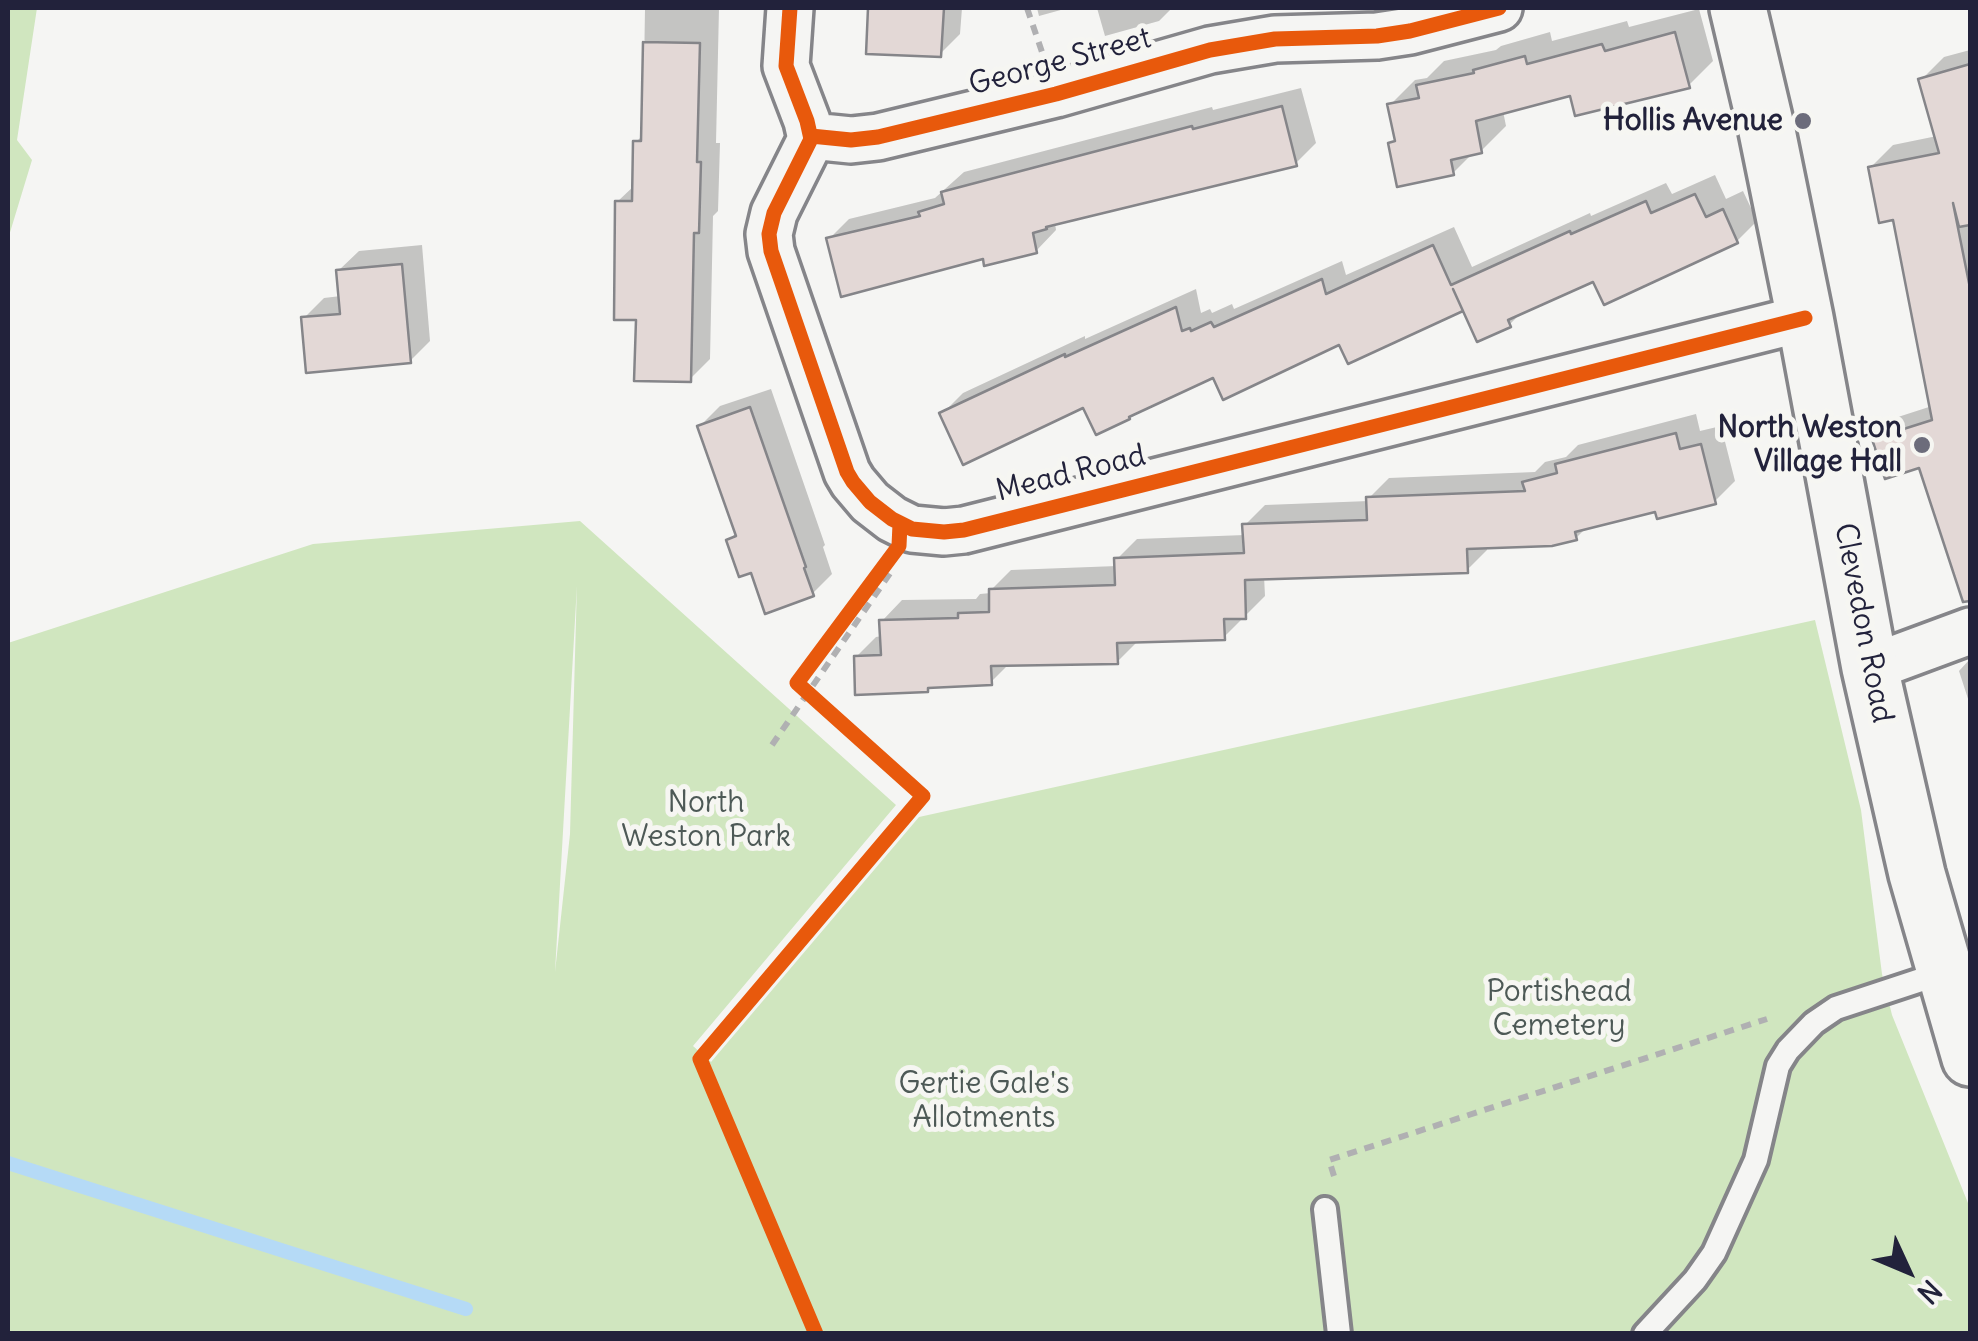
<!DOCTYPE html>
<style>
body{margin:0}
#map{position:relative;width:1978px;height:1341px;overflow:hidden;background:#f5f5f3;font-family:Delius,sans-serif}
canvas{display:block}
.frame{position:absolute;inset:0;border:10px solid #22223b;pointer-events:none}
.north{position:absolute;left:1858px;top:1221px;width:100px;height:100px;-webkit-text-stroke:8px #f6f6f2;paint-order:stroke;rotate:134deg;font-size:28px;font-weight:700;line-height:40px;text-align:center;color:#22223b}
.north::after{content:'';display:block;margin:auto;width:35px;height:45px;background:#22223b;clip-path:polygon(50% 0,100% 100%,50% 72%,0 100%)}
</style>
<div id="map">
<canvas width="1978" height="1341"></canvas>
<div class="frame"></div>
<div class="north">N</div>
</div>
<script>
const context = document.querySelector('canvas').getContext('2d');
context.lineJoin = 'round';
function fill(path, color) {
  context.fillStyle = color;
  context.fill(path, 'evenodd');
}
function shape(rows) {
  const path = new Path2D();
  for (const r of rows) {
    path.moveTo(r[0], r[1]);
    for (let i = 2; i < r.length; i += 2) path.lineTo(r[i], r[i + 1]);
  }
  return path;
}
function stroke(path, color, width, dash) {
  context.strokeStyle = color;
  context.lineWidth = width;
  context.lineCap = dash ? 'butt' : 'round';
  context.setLineDash(dash || []);
  context.stroke(path);
}
function drawText(font, color, halo, rows, align = 'center') {
  context.font = font + ' Delius,sans-serif';
  context.lineWidth = 10;
  context.setLineDash([]);
  context.textBaseline = 'middle';
  context.strokeStyle = halo;
  context.fillStyle = color;
  for (const [text, x, y, turn = 0] of rows) {
    context.save();
    context.translate(x, y);
    context.rotate((+turn || 0) * Math.PI / 180);
    context.textAlign = isNaN(turn) ? turn : align;
    if (halo) context.strokeText(text, 0, 0);
    context.fillText(text, 0, 0);
    context.restore();
  }
}
fill(shape([
 [8,8,37,8,17,140,32,160,8,239],
 [580,521,896,805,693,1046,711,1062,919,817,1815,620,1861,810,1882,974,1892,1015,1970,1208,1970,1333,8,1333,8,643,313,544],
 [577,584,570,834,555,972,577,585]
]), '#d0e6bf');
fill(shape([
 [645,8,719,8,716,143,720,143,718,211,713,216,710,359,690,379,638,317,617,202,635,185,636,142,643,135],
 [871,8,962,8,960,34,940,54,869,52],
 [1037,8,1068,8,1039,16],
 [1097,8,1172,8,1159,21,1105,36],
 [1699,9,1713,61,1688,86,1571,92,1503,111,1506,126,1481,151,1473,153,1453,173,1391,143,1397,138,1390,105,1415,80,1427,78,1444,61,1496,50,1501,46,1550,32,1552,41,1627,21,1629,27],
 [1970,50,1970,572,1957,576,1921,465,1875,440,1898,417,1932,406,1895,217,1870,168,1893,145,1937,136,1921,80,1944,57],
 [1301,88,1316,143,1296,163,1055,223,1056,230,1036,251,985,256,829,239,849,219,935,198,964,172,1212,107,1213,110],
 [1715,175,1726,199,1743,191,1757,221,1737,241,1605,302,1594,278,1524,310,1510,324,1464,307,1341,341,1085,405,942,414,963,393,1085,336,1085,339,1196,289,1201,313,1210,309,1212,313,1232,304,1234,309,1342,261,1346,275,1454,227,1472,267,1590,213,1591,216,1666,183,1672,194],
 [422,245,430,341,410,361,304,318,324,298,341,296,338,271,359,251],
 [771,389,825,545,823,547,832,574,812,594,752,570,729,540,737,532,700,426,720,406],
 [1696,414,1700,431,1721,426,1735,481,1715,501,1657,509,1587,527,1576,538,1487,546,1487,550,1467,570,1264,576,1265,596,1224,637,1137,642,1117,662,1010,663,991,682,931,685,927,689,856,657,876,637,882,636,882,621,902,600,976,599,980,594,991,593,991,590,1011,570,1117,566,1117,559,1137,539,1245,535,1245,525,1265,505,1369,501,1369,498,1389,478,1535,472,1545,462,1566,457,1578,445],
 [1970,659,1970,705,1959,671]
]), '#0003');
stroke(shape([
 [8,1163,466,1309]
]), '#b5daf6', 14);
const building = shape([
 [868,8,944,8,941,57,866,54,868,8],
 [1675,32,1690,88,1575,116,1570,96,1476,121,1482,153,1451,160,1454,175,1397,187,1388,143,1395,141,1387,104,1419,98,1416,85,1474,73,1473,70,1525,56,1527,64,1602,44,1605,51,1675,32],
 [643,42,700,43,697,162,701,162,700,198,699,233,694,233,691,382,634,381,636,320,614,320,615,201,632,201,633,141,641,141,643,42],
 [1970,64,1970,225,1959,227,1953,203,1970,288,1970,601,1963,602,1919,468,1885,479,1872,439,1932,420,1893,220,1879,223,1868,167,1939,153,1918,79,1970,64],
 [1282,106,1297,166,1046,227,1047,229,1033,233,1037,253,984,266,983,259,841,297,826,238,920,216,918,212,944,204,941,192,1192,126,1193,129,1282,106],
 [1695,194,1706,217,1723,209,1738,243,1604,305,1593,282,1508,320,1511,327,1477,342,1453,289,1463,311,1348,364,1339,345,1223,400,1213,378,1129,417,1130,419,1096,435,1083,408,963,465,939,413,1065,354,1065,357,1176,307,1182,331,1190,328,1191,331,1211,322,1214,327,1322,279,1326,294,1433,245,1451,285,1570,231,1571,234,1646,201,1651,213,1695,194],
 [402,264,411,363,306,373,301,317,340,314,336,270,402,264],
 [750,407,806,567,804,568,814,596,765,614,751,573,739,577,726,540,736,536,697,426,750,407],
 [1676,433,1680,449,1701,444,1716,504,1657,519,1655,512,1575,532,1577,540,1552,546,1467,549,1468,573,1245,580,1246,619,1224,619,1225,640,1117,643,1118,664,991,666,992,685,928,688,928,692,855,695,854,656,881,655,879,620,958,618,958,613,989,612,989,589,1115,585,1114,558,1244,553,1242,524,1367,520,1366,497,1525,491,1522,482,1557,473,1555,464,1676,433]
]);
fill(building, '#e3d8d6');
stroke(building, '#858589', 2.5);
const service = shape([
 [1325,1209,1339,1334],
 [1645,1334,1695,1280,1714,1253,1756,1160,1778,1066,1788,1050,1814,1023,1836,1008,1945,972]
]);
const minor = shape([
 [790,8,786,66,807,121,811,139,774,213,769,234,771,251,847,472,853,482,870,502,892,519,912,529,944,532,964,530,1805,318],
 [811,136,851,140,878,137,1056,94,1210,50,1275,39,1377,36,1410,31,1499,8],
 [1870,668,1970,631]
]);
const secondary = shape([
 [1738,8,1767,131,1805,318,1870,668,1917,874,1970,1058]
]);
stroke(service, '#858589', 30);
stroke(minor, '#858589', 52);
stroke(secondary, '#858589', 62);
stroke(shape([
 [1027,8,1043,55],
 [772,745,893,569],
 [1334,1176,1329,1160,1767,1019]
]), '#b0b0b2', 6, [10, 8]);
stroke(service, '#f5f5f3', 22);
stroke(minor, '#f5f5f3', 45);
stroke(secondary, '#f5f5f3', 55);
stroke(shape([
 [790,8,786,66,807,121,811,139,774,213,769,234,771,251,847,472,853,482,870,502,892,519,912,529,944,532,964,530,1805,318],
 [811,136,851,140,878,137,1056,94,1210,50,1275,39,1377,36,1410,31,1499,8],
 [816,1334,700,1059,923,796,797,683,899,546,900,524]
]), '#e8590c', 15);
for (const [x, y, r, color] of [
 [1803,121,10,"#6c6c7b"],
 [1922,445,10,"#6c6c7b"]
]) {
  const dot = new Path2D();
  dot.arc(x, y, r, 0, 2 * Math.PI);
  context.fillStyle = color;
  context.fill(dot);
  stroke(dot, '#f6f6f2', 4);
}
drawText('30px', '#22223b', '#f6f6f2', [
 ["George Street",1060,62,-15],
 ["Mead Road",1071,474,-14],
 ["Clevedon Road",1863,623,79]
]);
drawText('bold 30px', '#22223b', '#f6f6f2', [
 ["Hollis Avenue",1783,121],
 ["North Weston",1902,428],
 ["Village Hall",1902,462]
], 'right');
drawText('30px', '#4d5956', '#f6f6f2', [
 ["North",706,803],
 ["Weston Park",706,837],
 ["Portishead",1559,992],
 ["Cemetery",1559,1026],
 ["Gertie Gale's",984,1084],
 ["Allotments",984,1118]
]);
</script>
